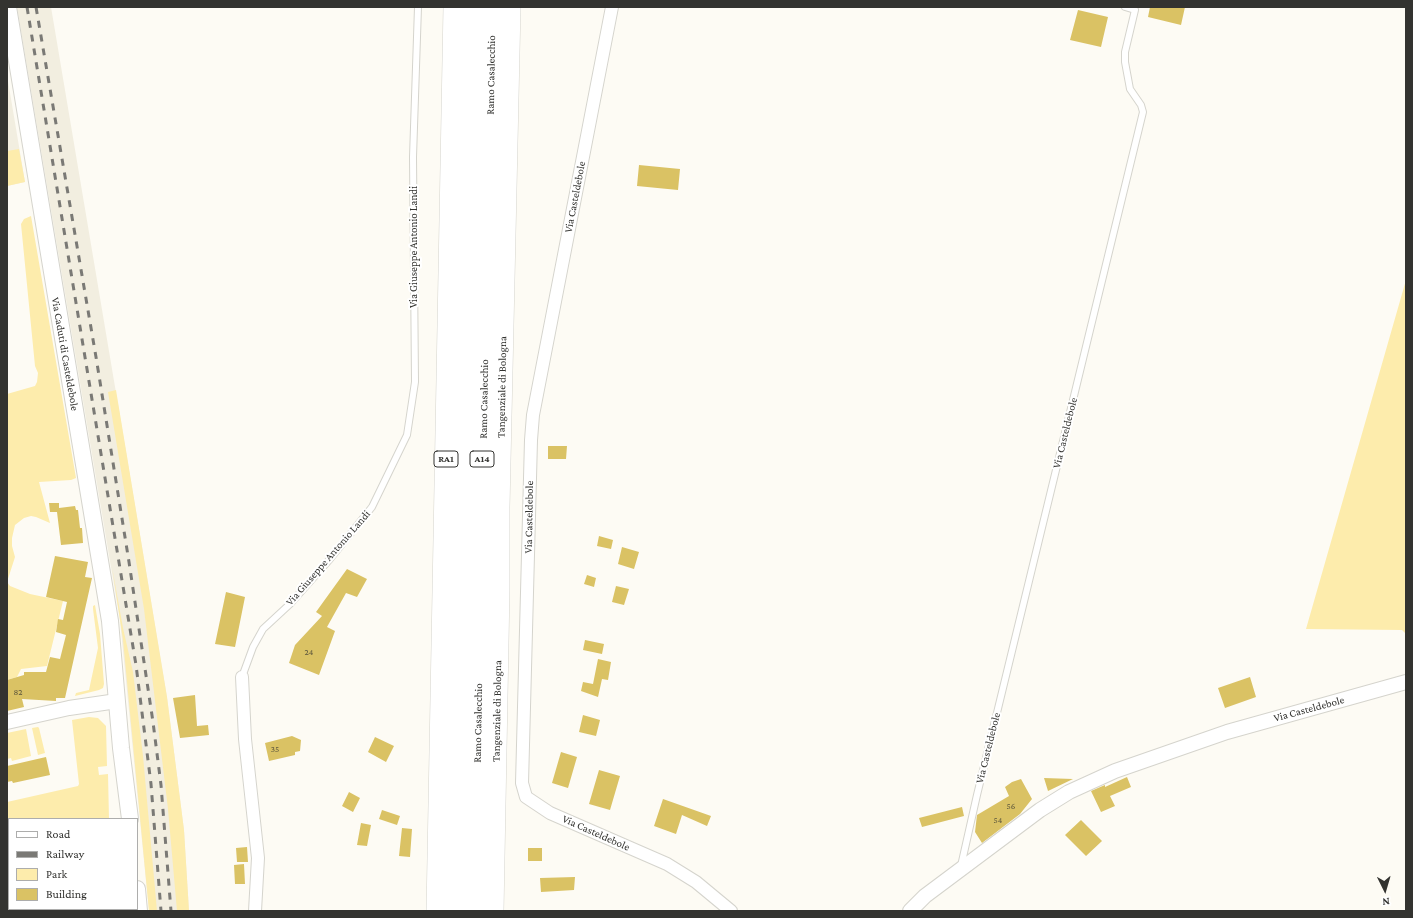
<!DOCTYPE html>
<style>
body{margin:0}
#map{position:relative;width:1413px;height:918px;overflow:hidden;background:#fdfbf4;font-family:"Crimson Pro",serif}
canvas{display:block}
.frame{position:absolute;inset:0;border:8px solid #333330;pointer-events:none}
.legend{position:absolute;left:8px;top:818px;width:130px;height:92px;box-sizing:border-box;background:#fff;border:1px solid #adadac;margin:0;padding:5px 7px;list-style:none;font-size:12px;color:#333330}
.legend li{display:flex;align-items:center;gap:8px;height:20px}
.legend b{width:20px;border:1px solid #adadac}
.north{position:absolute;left:1365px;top:870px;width:40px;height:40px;-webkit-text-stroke:3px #fff;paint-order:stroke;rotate:175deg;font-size:11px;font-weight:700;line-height:16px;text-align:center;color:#333330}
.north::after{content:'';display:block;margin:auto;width:14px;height:18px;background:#333330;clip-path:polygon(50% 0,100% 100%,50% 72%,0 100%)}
</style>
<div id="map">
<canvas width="1413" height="918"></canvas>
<div class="frame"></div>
<ul class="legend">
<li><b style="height:5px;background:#fff"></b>Road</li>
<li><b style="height:5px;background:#7a7975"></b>Railway</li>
<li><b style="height:11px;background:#fdecac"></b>Park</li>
<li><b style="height:11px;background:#dac264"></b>Building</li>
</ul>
<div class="north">N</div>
</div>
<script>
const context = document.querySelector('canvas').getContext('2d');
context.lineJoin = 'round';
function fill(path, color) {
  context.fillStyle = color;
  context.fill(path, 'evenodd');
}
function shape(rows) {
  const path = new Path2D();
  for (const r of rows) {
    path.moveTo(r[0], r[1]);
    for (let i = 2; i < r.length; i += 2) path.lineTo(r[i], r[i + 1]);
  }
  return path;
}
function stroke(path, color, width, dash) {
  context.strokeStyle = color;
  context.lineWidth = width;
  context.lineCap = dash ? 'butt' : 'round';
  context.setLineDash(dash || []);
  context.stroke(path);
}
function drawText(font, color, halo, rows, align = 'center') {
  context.font = font + ' "Crimson Pro",serif';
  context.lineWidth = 4;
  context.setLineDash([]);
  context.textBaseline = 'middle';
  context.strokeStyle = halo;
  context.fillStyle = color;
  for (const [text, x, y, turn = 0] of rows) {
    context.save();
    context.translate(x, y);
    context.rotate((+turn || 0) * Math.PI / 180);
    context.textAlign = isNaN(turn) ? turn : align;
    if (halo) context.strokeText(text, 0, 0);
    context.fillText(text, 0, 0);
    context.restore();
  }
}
fill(shape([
 [17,7,51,7,142,547,167,697,184,830,189,911,149,911,120,621],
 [7,75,25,182,7,186]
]), '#f2eee0');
fill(shape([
 [19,149,25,182,7,186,7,151],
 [31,216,76,478,71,480,39,482,50,523,36,517,31,516,24,518,15,525,12,538,12,546,15,557,7,582,7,394,35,386,37,382,38,373,35,366,21,224,24,219],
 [1406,280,1406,634,1402,630,1306,629],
 [116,390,167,697,184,830,189,911,177,911,168,809,144,609,108,392],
 [112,567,123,628,133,672,143,756,157,911,149,911,123,640],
 [7,582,10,586,30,594,63,601,47,666,21,669,17,677,7,680],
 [95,605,100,634,104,684,103,688,99,690,75,696,76,693,89,690,98,648,93,609,93,606],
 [89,717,98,718,106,726,107,766,98,767,99,775,108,774,109,819,9,819,9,829,7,829,7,802,78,786,79,784,72,720],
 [38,727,39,728,45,753,38,755,32,728],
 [26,729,31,756,12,761,11,758,7,759,7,733],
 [7,904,9,904,9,909,55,909,55,911,7,911],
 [62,909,112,909,113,911,62,911]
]), '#fdecac');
fill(shape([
 [1150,7,1185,7,1181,25,1148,17],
 [1078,10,1108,17,1101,47,1070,40],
 [639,165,680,169,678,190,637,186],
 [548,446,567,446,566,459,548,459],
 [49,503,59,503,59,508,75,506,76,510,78,510,80,528,82,528,83,543,61,545,57,512,50,512],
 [599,536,613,540,611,549,597,546],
 [622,547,639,552,634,569,618,564],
 [55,556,88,562,85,577,92,578,65,698,56,698,56,701,22,699,24,707,7,711,7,680,24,675,24,672,46,672,50,657,60,659,66,635,56,632,58,619,63,620,67,602,46,597],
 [347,569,367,579,357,597,346,593,327,627,335,631,319,675,289,663,295,645,322,616,316,612],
 [587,575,596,578,594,587,584,584],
 [616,586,629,589,624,605,612,602],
 [226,592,245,597,235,647,215,644],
 [585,640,604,644,602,654,583,650],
 [598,659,611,662,608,680,602,679,598,697,581,691,583,682,593,684],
 [1250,677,1256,697,1225,708,1218,688],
 [195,695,197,726,208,725,209,735,180,738,173,698],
 [583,715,600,720,596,736,579,732],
 [292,736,301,740,300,751,295,752,295,755,269,761,265,743],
 [375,737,394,746,386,762,368,752],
 [561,752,577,757,568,788,552,783],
 [46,757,50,775,13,783,12,781,7,782,7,766],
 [599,770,620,776,610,810,589,804],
 [1127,777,1131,787,1110,796,1115,806,1101,812,1091,791,1105,785,1105,787],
 [1044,778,1073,779,1048,791],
 [1021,779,1032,799,1020,814,982,843,975,832,977,815,1009,796,1005,787,1012,782],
 [349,792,360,798,353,812,342,806],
 [663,799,711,816,707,826,682,815,676,834,654,826],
 [962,807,964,816,922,827,919,818],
 [382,810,400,816,397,825,379,819],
 [1081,820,1102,841,1086,856,1065,835],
 [361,823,371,825,367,846,357,845],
 [402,828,412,829,410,857,399,856],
 [247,847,248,862,237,862,236,848],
 [528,848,542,848,542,861,528,861],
 [244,864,245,884,235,884,234,865],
 [575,877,574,890,541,892,540,878]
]), '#dac264');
const service = shape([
 [242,677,253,647,263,629,290,604,330,559,372,507,407,435,415,382,413,157,418,7],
 [961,866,977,795,1143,112,1141,105,1130,89,1125,62,1125,52,1135,10,1125,7]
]);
const minor = shape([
 [612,7,533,415,531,440,522,783,526,797,550,813,667,864,696,882,731,911],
 [242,677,245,739,258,858,255,911],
 [7,893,9,893]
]);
const tertiary = shape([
 [7,722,69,708,117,701],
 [910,911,925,896,1040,810,1069,792,1115,771,1227,732,1406,682]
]);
const secondary = shape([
 [8,7,110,621,121,748,130,819],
 [137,889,139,911],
 [125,909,126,911]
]);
const motorway = shape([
 [437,911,454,7],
 [457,911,461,620,469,300,474,7],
 [474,911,492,7],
 [493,911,499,589,499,507,510,7]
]);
stroke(service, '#d5d4cd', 8);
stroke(minor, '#d5d4cd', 14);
stroke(tertiary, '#d5d4cd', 16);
stroke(secondary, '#d5d4cd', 18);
stroke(motorway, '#d5d4cd', 22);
stroke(service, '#fff', 6);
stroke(minor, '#fff', 12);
stroke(tertiary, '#fff', 14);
stroke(secondary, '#fff', 16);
stroke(motorway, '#fff', 21);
stroke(shape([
 [27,7,136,665,151,784,161,911],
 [36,7,96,357,129,562,153,722,161,785,171,911]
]), '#7a7975', 3, [7, 7]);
drawText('9px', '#5d573d', null, [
 ["24",309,652],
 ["82",18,692],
 ["35",275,749],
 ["56",1011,806],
 ["54",998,820]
]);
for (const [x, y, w] of [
 [446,459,24],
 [482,459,24]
]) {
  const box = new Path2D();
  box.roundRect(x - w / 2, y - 8, w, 16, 3);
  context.fillStyle = '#fff';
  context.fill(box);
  stroke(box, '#333330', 1);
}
drawText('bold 10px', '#333330', null, [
 ["RA1",446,459],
 ["A14",482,459]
]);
drawText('11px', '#333330', '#fff', [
 ["Ramo Casalecchio",491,75,-89],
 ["Via Casteldebole",575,197,-79],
 ["Via Giuseppe Antonio Landi",414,247,-90],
 ["Via Caduti di Casteldebole",65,354,80],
 ["Tangenziale di Bologna",502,387,-89],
 ["Ramo Casalecchio",484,399,-89],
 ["Via Casteldebole",1065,433,-76],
 ["Via Casteldebole",529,517,-89],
 ["Via Giuseppe Antonio Landi",328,558,-49],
 ["Via Casteldebole",1309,709,-15],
 ["Tangenziale di Bologna",497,711,-89],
 ["Ramo Casalecchio",478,723,-89],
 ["Via Casteldebole",988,748,-76],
 ["Via Casteldebole",596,833,24]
]);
</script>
